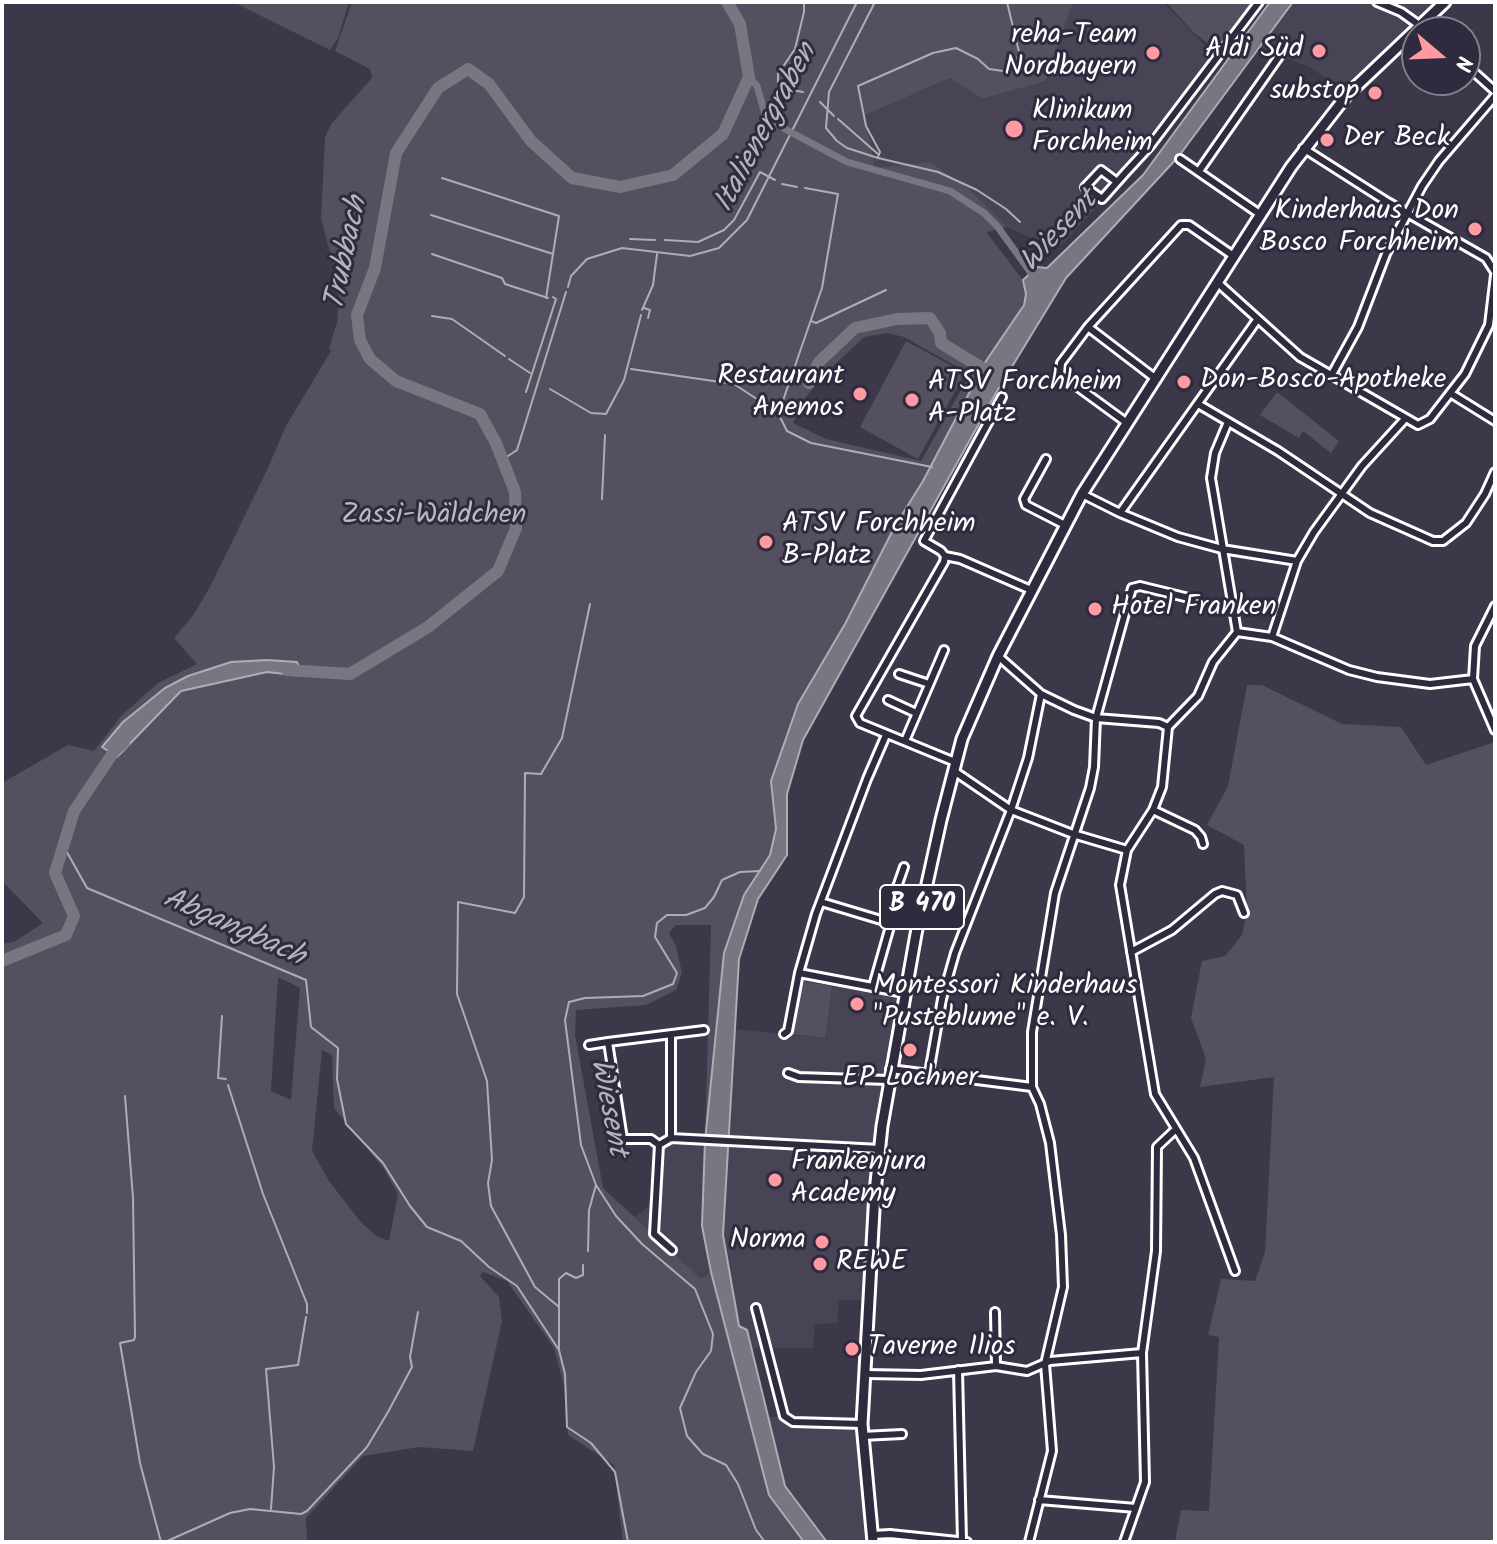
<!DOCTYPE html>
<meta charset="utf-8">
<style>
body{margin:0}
#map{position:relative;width:1497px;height:1544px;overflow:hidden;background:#3c3749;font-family:Kalam,sans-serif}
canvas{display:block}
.frame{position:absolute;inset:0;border:4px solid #fff;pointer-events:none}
.north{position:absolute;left:1401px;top:16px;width:80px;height:80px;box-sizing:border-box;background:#2f2a3d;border:2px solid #827f8b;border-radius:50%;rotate:109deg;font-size:22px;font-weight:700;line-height:32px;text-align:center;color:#fff}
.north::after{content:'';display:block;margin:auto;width:28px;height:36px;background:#ff9aa2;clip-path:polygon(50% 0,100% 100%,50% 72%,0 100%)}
</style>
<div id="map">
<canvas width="1497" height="1544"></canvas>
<div class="frame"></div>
<div class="north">N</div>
</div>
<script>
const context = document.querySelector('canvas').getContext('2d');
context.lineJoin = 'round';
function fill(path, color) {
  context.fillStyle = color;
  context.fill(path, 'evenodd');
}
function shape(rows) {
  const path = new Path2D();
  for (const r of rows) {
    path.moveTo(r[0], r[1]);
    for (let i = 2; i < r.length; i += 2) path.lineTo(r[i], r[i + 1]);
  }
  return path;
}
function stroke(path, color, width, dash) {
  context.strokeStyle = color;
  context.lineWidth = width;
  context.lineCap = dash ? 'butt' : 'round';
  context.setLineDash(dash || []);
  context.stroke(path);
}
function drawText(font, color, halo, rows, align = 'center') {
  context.font = font + ' Kalam,sans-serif';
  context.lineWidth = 6;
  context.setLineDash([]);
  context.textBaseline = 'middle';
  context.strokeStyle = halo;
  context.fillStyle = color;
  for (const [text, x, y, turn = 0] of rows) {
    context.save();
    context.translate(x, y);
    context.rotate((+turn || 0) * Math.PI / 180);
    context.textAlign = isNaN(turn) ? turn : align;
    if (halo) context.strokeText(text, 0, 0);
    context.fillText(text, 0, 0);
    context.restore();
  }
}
fill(shape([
 [1073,2,1163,2,1215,56,1132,169,1062,245,1036,240,1007,227,990,211,875,168,865,115,950,78,982,99,1046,81],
 [1293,2,1445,2,1347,95,1312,68,1261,48],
 [832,986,904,995,871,1226,864,1300,839,1300,837,1323,815,1324,813,1348,752,1348,747,1330,739,1326,723,1235,734,1029,824,1038],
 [672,1140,705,1141,702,1226,711,1272,701,1280,634,1218,656,1200,658,1148],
 [810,1416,856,1417,871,1542,826,1542,785,1486,769,1417]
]), '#494455');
fill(shape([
 [233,2,349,2,338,38,330,50],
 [352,2,1073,2,1046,81,982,99,950,78,865,115,875,168,930,162,968,188,1007,227,986,232,1023,280,1026,294,1018,316,986,361,923,481,895,526,845,624,798,704,771,781,776,829,770,856,744,895,724,953,705,1141,711,925,676,925,669,933,676,946,682,973,676,990,646,1005,576,1010,575,1035,603,1188,701,1279,711,1272,769,1495,804,1542,623,1542,614,1465,568,1435,564,1386,554,1348,507,1281,483,1272,480,1276,499,1297,502,1321,473,1451,419,1447,363,1456,306,1518,307,1542,2,1542,2,944,14,942,43,923,2,881,2,783,68,745,94,751,122,715,158,683,197,664,174,638,194,614,211,585,267,470,286,426,331,351,329,348,337,323,339,298,336,274,321,219,325,138,331,124,371,79,372,75,370,69,335,51],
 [887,333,904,337,970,374,921,461,826,439,793,423,805,398,827,372,864,337],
 [267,660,296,662,302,676,267,672,181,691,117,756,188,676,231,662],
 [278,977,300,988,291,1100,271,1091],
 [322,1050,332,1055,334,1108,384,1169,398,1194,389,1241,376,1236,360,1221,329,1181,312,1151],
 [1166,2,1256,2,1219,52,1193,32],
 [906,341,965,373,918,459,860,427],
 [1277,392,1339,441,1331,453,1303,431,1299,438,1260,415],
 [1247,685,1262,685,1342,724,1401,727,1426,765,1495,742,1495,1542,1175,1542,1181,1510,1209,1511,1219,1337,1208,1335,1221,1279,1255,1281,1265,1252,1274,1077,1200,1087,1206,1059,1191,1018,1202,961,1225,956,1242,935,1247,912,1244,845,1207,825,1228,786],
 [802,981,832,986,825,1038,791,1034]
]), '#555060');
const water = shape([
 [1270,2,1293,2,1179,156,1066,278,996,393,803,740,787,794,787,855,758,899,739,959,723,1235,739,1326,747,1330,785,1486,827,1542,804,1542,769,1495,711,1272,702,1226,705,1141,724,953,744,895,770,855,776,829,771,781,798,704,845,624,895,526,923,481,986,361,1024,305,1026,294,1023,280,1037,267,1047,268,1143,175,1270,2],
 [267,660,297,662,303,676,267,672,181,691,117,757,102,747,123,722,165,688,188,676,231,662,267,660]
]);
fill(water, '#797682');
stroke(water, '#afadb4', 2);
stroke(shape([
 [875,2,829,92,826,128,837,141,847,148,878,158,938,172,977,190,1006,209,1020,222],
 [788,89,778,82,778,74,795,49,804,12,804,2],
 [792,90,803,92],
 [820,102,834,116],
 [838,119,878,154],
 [878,157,880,152,866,126,858,86,933,53,956,48,978,59,989,69,1003,71,1015,65,1019,52,1007,2],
 [442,178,559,216,546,298],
 [782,184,797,187],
 [431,215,553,254],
 [630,239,655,240],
 [665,240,698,242,724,230,734,220,760,172,775,180],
 [432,254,502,278,505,284,548,298],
 [568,287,571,276,587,259,622,248,690,256,719,248,747,220,857,2],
 [644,308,650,310,648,318],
 [642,310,653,285,657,254],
 [432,316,452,319,505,356],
 [811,321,816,323,886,290],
 [509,359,530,373],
 [631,369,734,384,778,413,787,431,811,443,932,467],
 [550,389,591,413,606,414,624,380,641,315],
 [526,392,556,299,553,297],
 [779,412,822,288,838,194,805,188],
 [502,460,517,450,566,292],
 [602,499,605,435],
 [63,845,87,888,306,980,311,1027,338,1048,337,1079,346,1124,383,1163,410,1206,427,1227,461,1241,489,1267,517,1286,559,1350,565,1374,567,1427,591,1443,615,1472,628,1542],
 [760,871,740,872,722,880,714,897,705,908,686,915,667,915,657,923,655,937,677,973,673,984,643,996,585,998,569,1002,565,1020,581,1145,596,1185,616,1216,642,1244,695,1289,713,1334,711,1351,696,1372,680,1408,687,1436,703,1454,726,1465,738,1484,756,1530,765,1542],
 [222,1016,218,1078,226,1079],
 [228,1085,263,1194,307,1304,307,1313],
 [125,1096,133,1198,135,1337,134,1340,120,1343,140,1463,161,1542],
 [588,1251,589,1210,596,1185],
 [559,1307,535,1287,491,1206,488,1183,492,1160,487,1081,457,994,458,902,515,913,524,897,525,773,541,774,562,738,590,604],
 [559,1349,559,1279,566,1273,576,1278,583,1275,583,1265],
 [271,1509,274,1467,266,1369,298,1365,306,1317],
 [165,1542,230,1513,250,1509,301,1514,307,1511,367,1447,388,1412,412,1367,410,1357,418,1312]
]), '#afadb4', 2);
stroke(shape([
 [749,77,757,86,765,114,785,129,847,162,950,191,984,213,997,226,1036,280]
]), '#797682', 7);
stroke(shape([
 [809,383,819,362,855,328,897,319,930,318,940,333,941,343,992,374],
 [287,670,350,674,428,627,498,571,516,528,515,492,496,443,480,414,396,381,370,359,360,340,357,315,375,268,396,153,438,88,468,69,489,84,531,141,572,178,620,187,673,175,723,134,749,77,740,24,727,2],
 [2,961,66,935,74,916,55,873,74,811,115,750,124,742]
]), '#797682', 12);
const street = shape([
 [1377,2,1401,12,1429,32],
 [1465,64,1495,91],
 [1303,148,1386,201,1486,258,1495,272],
 [1180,159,1261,215],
 [1199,171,1280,55],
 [1117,182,1101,170,1085,187,1102,199,1126,172,1150,146,1259,2],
 [1218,283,1300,357,1418,425,1430,419,1465,374,1489,325,1495,275],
 [1088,327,1156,379],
 [1331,376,1358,327,1386,254,1422,186,1439,161,1495,96],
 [1450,393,1495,421],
 [1198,404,1278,451,1370,513,1433,541,1443,541,1466,523,1485,494,1495,472],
 [1228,422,1215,453,1211,478,1237,632,1213,662,1198,696,1168,727,1162,787,1153,810,1127,850,1120,885,1155,1094,1194,1158,1235,1271],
 [1127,423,1060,374,1061,363,1088,327,1181,225,1189,225,1235,257],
 [1046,459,1024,499,1026,505,1065,525],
 [1082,494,1120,513,1178,537,1222,549,1297,561],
 [1120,513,1257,320],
 [945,556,960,559,1031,590],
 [1495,606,1475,646,1473,679,1495,730],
 [1237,632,1272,637,1349,670,1377,677,1430,684,1473,679],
 [1272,637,1297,561,1314,532,1362,466,1404,420],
 [998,656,1041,694,1074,710,1096,718,1159,723,1168,727],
 [899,674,929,684],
 [888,700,916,713],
 [905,741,944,650],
 [955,762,860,723,856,716,944,562,945,556,941,551,924,541,1002,397],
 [954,771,1011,810,1073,834,1127,850],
 [1153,810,1195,830,1201,837,1203,844],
 [821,902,891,923,873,986],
 [885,921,904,867],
 [1131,952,1172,930,1215,894,1222,891,1237,895,1244,913],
 [799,973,904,993],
 [704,1030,608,1042,623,1139,651,1139,659,1145,671,1138,880,1149],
 [784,1034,788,1031,799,973,816,914,867,779,886,735],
 [589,1045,608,1042],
 [890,1069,1032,1087],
 [788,1073,799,1077,888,1080],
 [929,1073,942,999,955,953,1011,810,1028,758,1041,694],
 [671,1138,671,1034],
 [659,1145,654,1234,672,1250],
 [756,1308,784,1416,793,1422,862,1424],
 [995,1312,996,1366],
 [958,1370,962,1541],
 [866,1374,921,1375,996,1366,1027,1371,1050,1361,1142,1353],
 [862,1436,902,1434],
 [1039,1500,1136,1508],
 [873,1535,890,1534,967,1542],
 [1029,1542,1052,1451,1045,1364,1063,1287,1061,1235,1050,1143,1040,1104,1032,1087,1032,1032,1055,893,1090,788,1094,767,1096,718,1132,588,1140,586,1193,599],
 [1124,1542,1145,1482,1142,1353,1156,1251,1157,1147,1175,1130]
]);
const primary = shape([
 [873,1542,862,1424,875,1192,882,1126,916,934,941,820,962,739,998,656,1082,494,1291,167,1347,95,1445,2]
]);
stroke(street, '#fff', 12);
stroke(primary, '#fff', 15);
stroke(street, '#2f2a3d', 6);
stroke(primary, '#2f2a3d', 9);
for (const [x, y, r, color] of [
 [1319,51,8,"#ff9aa2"],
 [1153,53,8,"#ff9aa2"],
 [1375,93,8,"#ff9aa2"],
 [1014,129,10,"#ff9aa2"],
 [1327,140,8,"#ff9aa2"],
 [1475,229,8,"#ff9aa2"],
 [1184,382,8,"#ff9aa2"],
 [860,394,8,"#ff9aa2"],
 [912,400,8,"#ff9aa2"],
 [766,542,8,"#ff9aa2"],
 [1095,609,8,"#ff9aa2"],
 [857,1004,8,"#ff9aa2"],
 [910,1050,8,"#ff9aa2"],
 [775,1180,8,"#ff9aa2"],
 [822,1242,8,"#ff9aa2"],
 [820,1264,8,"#ff9aa2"],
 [852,1349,8,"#ff9aa2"]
]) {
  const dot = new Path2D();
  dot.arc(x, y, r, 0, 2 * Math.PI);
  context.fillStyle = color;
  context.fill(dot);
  stroke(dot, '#2f2a3d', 3);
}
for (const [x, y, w] of [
 [922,907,84]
]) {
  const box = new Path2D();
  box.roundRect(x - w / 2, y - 22, w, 44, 6);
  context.fillStyle = '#2f2a3d';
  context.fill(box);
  stroke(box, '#fff', 2);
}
drawText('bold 26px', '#fff', null, [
 ["B 470",922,907]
]);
drawText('28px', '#fff', '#2f2a3d', [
 ["reha-Team",1137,37,"right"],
 ["Nordbayern",1137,69,"right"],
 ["Aldi Süd",1303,51,"right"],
 ["substop",1359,93,"right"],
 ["Klinikum",1032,113],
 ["Forchheim",1032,145],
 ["Der Beck",1343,140],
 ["Kinderhaus Don",1459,213,"right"],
 ["Bosco Forchheim",1459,245,"right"],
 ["Restaurant",844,378,"right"],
 ["Anemos",844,410,"right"],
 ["Don-Bosco-Apotheke",1200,382],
 ["ATSV Forchheim",928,384],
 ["A-Platz",928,416],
 ["ATSV Forchheim",782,526],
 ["B-Platz",782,558],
 ["Hotel Franken",1111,609],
 ["Montessori Kinderhaus",873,988],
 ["\"Pusteblume\" e. V.",873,1020],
 ["EP Lochner",910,1080,"center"],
 ["Frankenjura",791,1164],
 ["Academy",791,1196],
 ["Norma",806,1242,"right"],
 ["REWE",836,1264],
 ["Taverne Ilios",868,1349]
], 'left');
drawText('28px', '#bbb9bf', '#2f2a3d', [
 ["Zassi-Wäldchen",434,517]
]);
drawText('italic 30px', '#b5b4ba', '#2f2a3d', [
 ["Italienergraben",768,129,-62],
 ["Wiesent",1061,233,-47],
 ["Trubbach",349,254,-78],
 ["Abgangbach",233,930,24],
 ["Wiesent",606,1108,79]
]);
</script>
